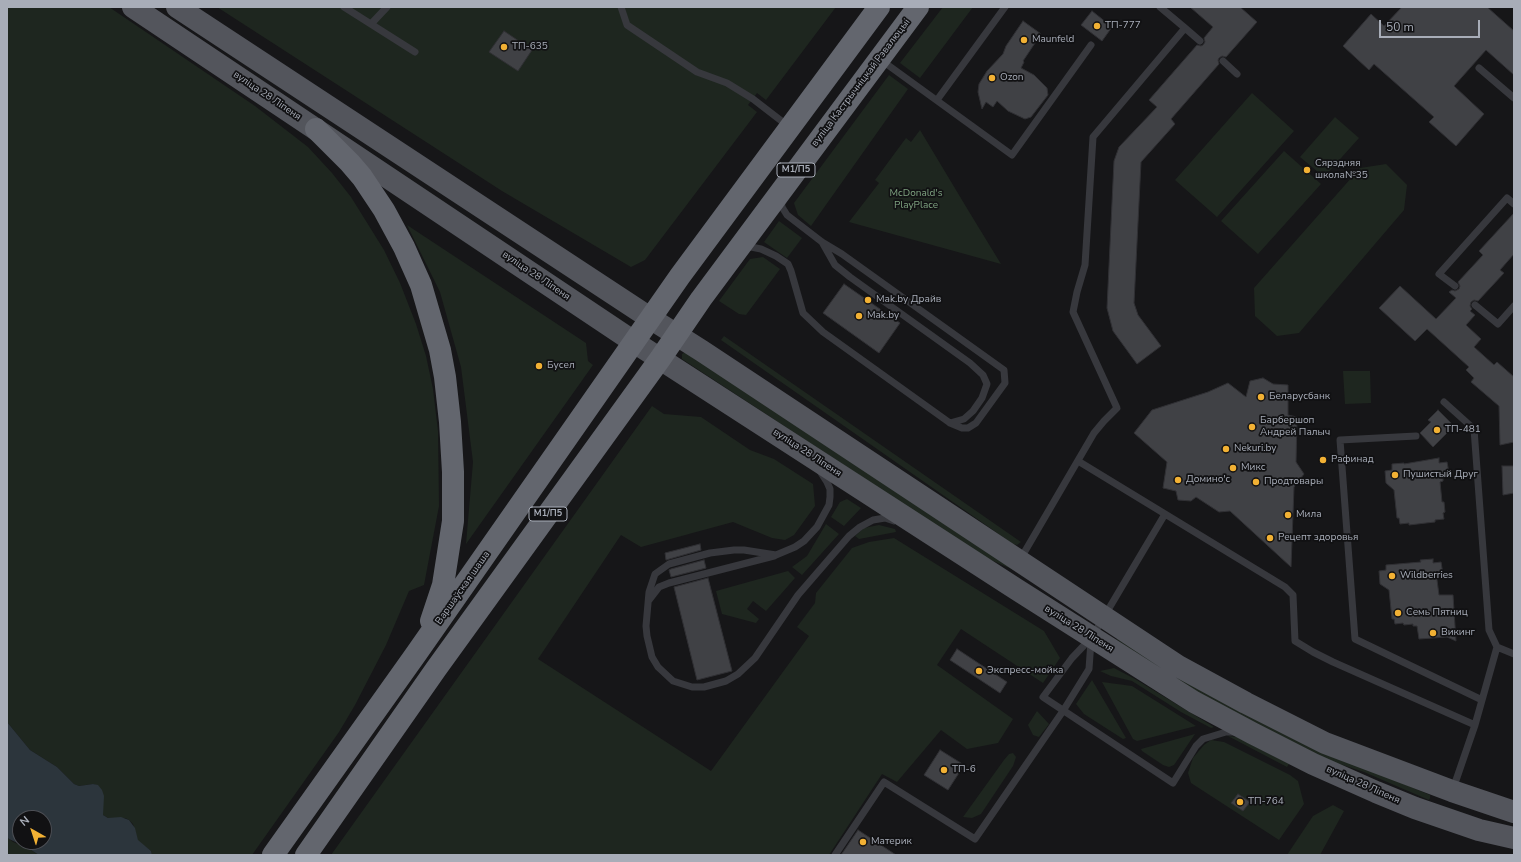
<!DOCTYPE html>
<meta charset="utf-8">
<style>
body{margin:0}
#map{position:relative;width:1521px;height:862px;overflow:hidden;background:#161618;font-family:"Nunito Sans",sans-serif}
canvas{display:block}
.frame{position:absolute;inset:0;border:8px solid #a8adb8;pointer-events:none}
.north{position:absolute;left:12px;top:810px;width:40px;height:40px;box-sizing:border-box;background:#111113;border:1px solid #4d4f55;border-radius:50%;rotate:321deg;font-size:11px;font-weight:700;line-height:16px;text-align:center;color:#a8adb8}
.north::after{content:'';display:block;margin:auto;width:14px;height:18px;background:#f2b134;clip-path:polygon(50% 0,100% 100%,50% 72%,0 100%)}
.scale{position:absolute;left:1379px;top:20px;width:101px;height:18px;box-sizing:border-box;border:2px solid #a8adb8;border-top:0;padding-left:5px;font-size:12px;line-height:14px;white-space:nowrap;color:#a8adb8;-webkit-text-stroke:3px #111113;paint-order:stroke}
</style>
<div id="map">
<canvas width="1521" height="862"></canvas>
<div class="frame"></div>
<div class="north">N</div>
<div class="scale">50 m</div>
</div>
<script>
const context = document.querySelector('canvas').getContext('2d');
context.lineJoin = 'round';
function fill(path, color) {
  context.fillStyle = color;
  context.fill(path, 'evenodd');
}
function shape(rows) {
  const path = new Path2D();
  for (const r of rows) {
    path.moveTo(r[0], r[1]);
    for (let i = 2; i < r.length; i += 2) path.lineTo(r[i], r[i + 1]);
  }
  return path;
}
function stroke(path, color, width, dash) {
  context.strokeStyle = color;
  context.lineWidth = width;
  context.lineCap = dash ? 'butt' : 'round';
  context.setLineDash(dash || []);
  context.stroke(path);
}
function drawText(font, color, halo, rows, align = 'center') {
  context.font = font + ' "Nunito Sans",sans-serif';
  context.lineWidth = 3.5;
  context.setLineDash([]);
  context.textBaseline = 'middle';
  context.strokeStyle = halo;
  context.fillStyle = color;
  for (const [text, x, y, turn = 0] of rows) {
    context.save();
    context.translate(x, y);
    context.rotate((+turn || 0) * Math.PI / 180);
    context.textAlign = isNaN(turn) ? turn : align;
    if (halo) context.strokeText(text, 0, 0);
    context.fillText(text, 0, 0);
    context.restore();
  }
}
fill(shape([
 [7,7,109,7,255,106,308,147,332,173,351,197,384,250,400,283,416,324,426,356,433,389,438,431,439,506,424,585,409,591,386,645,355,705,339,732,252,855,152,855,151,851,138,841,133,824,129,820,125,818,108,818,103,815,103,808,98,786,93,784,79,786,74,784,57,767,30,750,7,722],
 [217,7,836,7,766,100,757,93,748,105,757,112,645,260,631,267,502,191],
 [943,7,973,7,920,78,900,63],
 [889,75,908,89,811,226,798,215,794,203],
 [1252,93,1294,131,1217,217,1175,180],
 [1335,117,1359,138,1324,177,1300,157],
 [920,130,968,210,1001,264,849,222,879,183,875,180,906,138,911,142],
 [1284,151,1321,184,1258,254,1221,221],
 [1386,164,1407,185,1404,210,1299,333,1277,336,1255,316,1254,288,1360,168],
 [779,221,802,238,787,258,764,242],
 [407,225,586,343,588,361,593,365,466,544,473,462,461,367,440,292],
 [763,257,780,269,746,315,739,314,719,301,750,259],
 [724,336,1021,542,1017,545,1013,544,721,340],
 [687,351,1021,573,984,557,682,359,682,354],
 [1343,371,1370,371,1371,403,1345,404],
 [652,406,664,414,701,417,750,450,774,459,813,484,815,506,794,535,785,540,772,538,733,522,641,547,621,535,538,659,711,771,809,636,797,627,815,603,816,593,852,548,869,542,894,538,1044,631,1060,658,1043,683,961,629,937,665,1013,719,998,743,967,749,941,730,897,782,882,774,829,855,331,855],
 [847,499,861,508,844,526,831,517,840,502],
 [826,524,839,534,802,575,792,567,807,556],
 [879,525,895,529,896,532,859,539,855,536,864,528],
 [788,571,795,578,766,611,753,601,747,609,759,619,756,623,722,614,716,591],
 [1116,639,1118,639,1327,752,1430,795,1430,798,1429,800,1364,772,1321,758,1171,679],
 [1114,668,1135,679,1214,727,1211,728,1181,712,1132,681,1111,676,1100,671],
 [1092,680,1126,738,1123,739,1084,714,1076,704],
 [1102,682,1132,686,1196,726,1137,741,1133,739],
 [1037,711,1049,724,1039,737,1033,735,1028,725],
 [1195,734,1174,765,1169,767,1163,765,1142,751,1141,749],
 [1228,736,1237,737,1289,764,1287,767],
 [1211,740,1224,742,1290,775,1298,781,1304,804,1279,840,1191,783,1188,773,1193,758,1204,745],
 [1013,753,1016,757,1013,766,981,814,972,818,963,817,1004,760,1009,754],
 [1333,805,1344,811,1320,855,1287,855,1313,816],
 [7,837,13,842,28,848,39,855,7,855]
]), '#1e261f');
fill(shape([
 [7,722,30,750,57,767,74,784,79,786,93,784,98,785,102,790,104,796,103,815,108,818,121,817,129,820,135,828,138,840,151,851,152,855,39,855,28,848,9,839,7,837],
 [20,818,44,818,44,842,20,842]
]), '#2c353c');
const building = shape([
 [1190,7,1240,7,1257,22,1226,57,1222,56,1219,58,1218,60,1219,64,1171,119,1175,124,1141,162,1134,303,1138,315,1161,346,1137,364,1113,331,1107,308,1114,161,1119,147,1157,107,1149,100,1197,45,1201,46,1203,45,1205,42,1204,38,1213,27,1190,7],
 [1402,7,1487,7,1514,31,1514,75,1486,50,1454,86,1484,114,1456,146,1429,122,1434,117,1374,64,1369,70,1343,46,1371,14,1384,26,1402,7],
 [1092,11,1112,27,1102,41,1081,25,1092,11],
 [1023,21,1041,34,1023,61,1024,62,1021,68,1034,75,1047,88,1048,95,1031,117,1025,119,1008,111,997,101,993,107,986,102,982,109,978,92,979,84,987,71,1003,54,1006,46,1023,21],
 [504,31,532,50,518,71,489,52,504,31],
 [1514,213,1514,254,1500,270,1504,273,1478,301,1474,300,1471,302,1470,306,1472,309,1470,311,1475,315,1466,325,1481,339,1474,347,1494,365,1497,362,1514,377,1514,442,1500,445,1499,406,1471,382,1474,378,1466,370,1469,367,1427,329,1415,341,1379,308,1400,286,1436,319,1456,298,1449,292,1452,290,1455,291,1459,289,1460,286,1458,282,1483,255,1479,251,1514,213],
 [844,284,900,323,879,353,823,313,844,284],
 [1263,378,1273,384,1288,385,1288,415,1297,417,1296,462,1304,474,1294,487,1291,567,1230,511,1219,512,1196,497,1191,501,1178,500,1176,491,1163,488,1167,462,1134,433,1152,410,1208,392,1228,383,1246,397,1250,381,1263,378],
 [1438,410,1454,426,1433,447,1420,433,1431,422,1428,420,1438,410],
 [1439,458,1439,463,1447,462,1449,473,1443,474,1443,481,1440,482,1442,502,1444,502,1445,512,1443,513,1444,519,1435,520,1435,522,1426,523,1409,525,1409,523,1400,524,1399,518,1397,518,1394,490,1386,483,1385,471,1392,470,1392,464,1404,463,1404,464,1439,458],
 [1502,466,1514,466,1514,493,1503,495,1502,466],
 [700,544,701,550,666,560,665,553,700,544],
 [1433,559,1433,563,1441,562,1443,574,1437,580,1439,595,1453,595,1456,641,1447,637,1419,639,1417,626,1413,626,1413,624,1404,625,1403,623,1395,624,1394,619,1392,619,1389,590,1380,584,1379,571,1386,570,1386,565,1421,562,1420,560,1433,559],
 [704,560,706,568,671,577,669,570,671,569,704,560],
 [708,578,732,671,697,680,674,587,708,578],
 [957,649,1007,682,1000,693,950,660,957,649],
 [940,750,964,765,948,790,924,775,940,750],
 [1238,794,1250,802,1243,811,1231,803,1238,794],
 [858,830,896,855,841,855,858,830]
]);
fill(building, '#404145');
stroke(building, '#303034', 1);
stroke(shape([
 [344,7,415,52],
 [621,7,627,25,697,72,727,83,753,99,788,126],
 [371,24,387,7],
 [1185,28,1200,41],
 [881,60,1012,155,1091,45],
 [1223,61,1237,74],
 [1479,68,1514,98],
 [937,100,1005,7],
 [822,242,835,265,850,277,970,363,983,375,987,384,982,398,973,411,964,419,950,423],
 [744,248,751,247,761,249,776,256,788,264,791,271,803,313,823,332,950,423,962,428,968,428,976,423,1005,383,1004,370,842,254,822,242,787,215,782,207,781,198],
 [1455,286,1439,274,1507,198,1514,204],
 [1475,305,1498,324,1514,306],
 [1444,402,1474,429,1489,630,1497,647,1475,725,1453,789],
 [1416,436,1340,440,1355,639,1482,700],
 [1078,461,1285,587,1293,595,1295,641,1313,652,1333,662,1475,725],
 [820,471,827,482,830,489,830,497,829,505,817,527,804,541,795,547,776,555,744,550,734,550,710,553,669,564,655,574,649,592,646,626,647,636,652,657,658,667,673,681,692,687,704,687,726,681,738,674,755,658,798,595,849,536,860,527,873,520,885,518,894,521],
 [1165,514,1092,637,1072,658,1043,697,1173,783,1196,746,1203,739,1226,732,1236,732],
 [1021,558,1094,433,1104,421,1117,408,1073,312,1077,292,1085,265,1093,137,1185,28,1160,7],
 [649,600,659,587,669,583,774,556],
 [1497,647,1514,654],
 [835,855,884,782,975,839,1063,711,1089,669,1091,641]
]), '#37383d', 7);
stroke(shape([
 [133,7,634,342,1016,589,1194,702,1252,733,1313,764,1376,792,1415,808,1479,830,1514,838],
 [177,7,650,318,702,351,1178,666,1246,703,1325,743,1452,791,1514,812]
]), '#53555c', 22);
stroke(shape([
 [316,129,350,163,362,177,384,210,404,247,421,285,440,350,445,377,450,422,453,472,453,521,443,585,431,621],
 [273,855,416,654,680,276,879,7],
 [306,855,436,669,660,359,701,299,918,7]
]), '#63666e', 22);
for (const [x, y, r, color] of [
 [1097,26,4,"#f2b134"],
 [1024,40,4,"#f2b134"],
 [504,47,4,"#f2b134"],
 [992,78,4,"#f2b134"],
 [1307,170,4,"#f2b134"],
 [868,300,4,"#f2b134"],
 [859,316,4,"#f2b134"],
 [539,366,4,"#f2b134"],
 [1261,397,4,"#f2b134"],
 [1252,427,4,"#f2b134"],
 [1437,430,4,"#f2b134"],
 [1226,449,4,"#f2b134"],
 [1323,460,4,"#f2b134"],
 [1233,468,4,"#f2b134"],
 [1395,475,4,"#f2b134"],
 [1178,480,4,"#f2b134"],
 [1256,482,4,"#f2b134"],
 [1288,515,4,"#f2b134"],
 [1270,538,4,"#f2b134"],
 [1392,576,4,"#f2b134"],
 [1398,613,4,"#f2b134"],
 [1433,633,4,"#f2b134"],
 [979,671,4,"#f2b134"],
 [944,770,4,"#f2b134"],
 [1240,802,4,"#f2b134"],
 [863,842,4,"#f2b134"]
]) {
  const dot = new Path2D();
  dot.arc(x, y, r, 0, 2 * Math.PI);
  context.fillStyle = color;
  context.fill(dot);
  stroke(dot, '#111113', 1.5);
}
for (const [x, y, w] of [
 [796,170,38],
 [548,514,38]
]) {
  const box = new Path2D();
  box.roundRect(x - w / 2, y - 7, w, 14, 3);
  context.fillStyle = '#111113';
  context.fill(box);
  stroke(box, '#a8adb8', 1);
}
drawText('bold 9px', '#a8adb8', null, [
 ["М1/П5",796,170],
 ["М1/П5",548,514]
]);
drawText('10px', '#a8adb8', '#111113', [
 ["ТП-777",1105,26],
 ["Maunfeld",1032,40],
 ["ТП-635",512,47],
 ["Ozon",1000,78],
 ["Сярэдняя",1315,164],
 ["школа№35",1315,176],
 ["Маk.by Драйв",876,300],
 ["Mak.by",867,316],
 ["Бусел",547,366],
 ["Беларусбанк",1269,397],
 ["Барбершоп",1260,421],
 ["Андрей Палыч",1260,433],
 ["ТП-481",1445,430],
 ["Nekuri.by",1234,449],
 ["Рафинад",1331,460],
 ["Микс",1241,468],
 ["Пушистый Друг",1403,475],
 ["Домино'c",1186,480],
 ["Продтовары",1264,482],
 ["Мила",1296,515],
 ["Рецепт здоровья",1278,538],
 ["Wildberries",1400,576],
 ["Семь Пятниц",1406,613],
 ["Викинг",1441,633],
 ["Экспресс-мойка",987,671],
 ["ТП-6",952,770],
 ["ТП-764",1248,802],
 ["Материк",871,842]
], 'left');
drawText('10px', '#a8adb8', '#111113', [
 ["вуліца Кастрычніцкай Рэвалюцыі",861,83,-53],
 ["вуліца 28 Ліпеня",267,96,34],
 ["вуліца 28 Ліпеня",536,276,34],
 ["вуліца 28 Ліпеня",807,453,33],
 ["Варшаўская шаша",463,588,-55],
 ["вуліца 28 Ліпеня",1079,629,32],
 ["вуліца 28 Ліпеня",1363,785,24]
]);
drawText('10px', '#7fa381', '#111113', [
 ["McDonald's",916,194],
 ["PlayPlace",916,206]
]);
</script>
